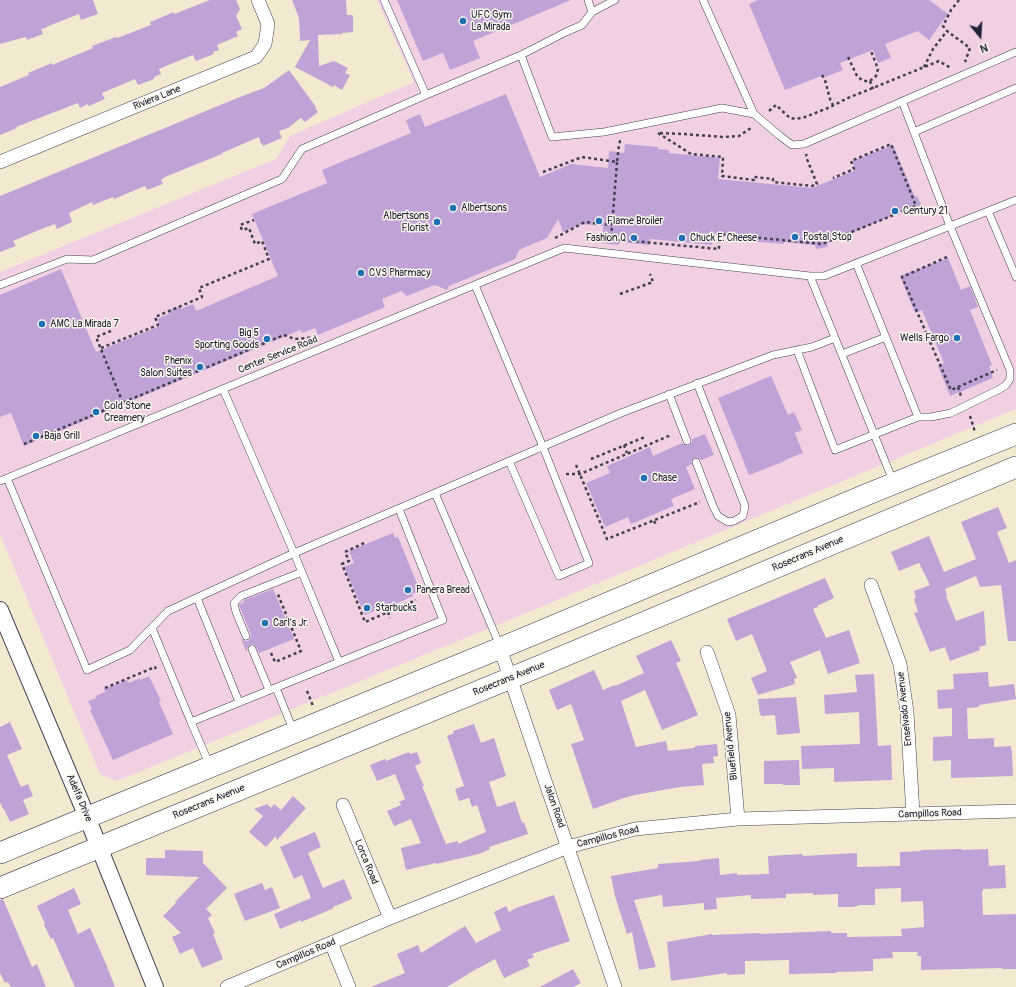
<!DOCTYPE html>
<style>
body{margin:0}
#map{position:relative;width:1016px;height:987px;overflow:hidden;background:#f3e9d0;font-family:Pangolin,sans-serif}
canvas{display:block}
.north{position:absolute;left:960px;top:16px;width:40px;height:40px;-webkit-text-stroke:3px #fbf7ec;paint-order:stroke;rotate:162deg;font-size:11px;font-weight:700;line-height:16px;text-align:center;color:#22223b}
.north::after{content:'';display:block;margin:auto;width:14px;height:18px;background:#22223b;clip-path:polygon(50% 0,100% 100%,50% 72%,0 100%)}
</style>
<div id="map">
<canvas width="1016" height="987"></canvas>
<div class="north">N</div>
</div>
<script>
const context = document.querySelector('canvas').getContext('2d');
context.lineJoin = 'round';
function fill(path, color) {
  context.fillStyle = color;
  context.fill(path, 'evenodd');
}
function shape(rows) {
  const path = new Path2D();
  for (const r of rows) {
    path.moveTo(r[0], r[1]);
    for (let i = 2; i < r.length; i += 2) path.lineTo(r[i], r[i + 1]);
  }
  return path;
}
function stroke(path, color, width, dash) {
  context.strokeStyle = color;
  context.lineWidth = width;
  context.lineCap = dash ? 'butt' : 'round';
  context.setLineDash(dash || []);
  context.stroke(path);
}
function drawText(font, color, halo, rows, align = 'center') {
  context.font = font + ' Pangolin,sans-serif';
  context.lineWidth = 3;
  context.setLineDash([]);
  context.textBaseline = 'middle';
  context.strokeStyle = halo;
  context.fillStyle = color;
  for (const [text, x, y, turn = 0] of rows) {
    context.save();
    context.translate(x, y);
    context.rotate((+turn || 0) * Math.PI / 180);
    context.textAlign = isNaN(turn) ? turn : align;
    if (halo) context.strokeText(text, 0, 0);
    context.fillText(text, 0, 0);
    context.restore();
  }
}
fill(shape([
 [377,0,1016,0,1016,409,524,614,117,781,100,774,0,534,0,272,276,159,290,136,414,82]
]), '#f1d0e3');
fill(shape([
 [0,0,93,0,98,14,81,20,79,14,46,27,46,28,41,29,43,34,27,40,26,37,0,44],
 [210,0,236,0,240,9,236,16,242,29,236,32,238,36,217,45,219,50,213,52,214,54,196,61,193,55,159,69,161,74,154,77,154,79,138,85,135,79,102,93,105,99,89,106,88,104,80,108,78,103,16,127,17,128,0,135,0,87,29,75,28,73,52,63,52,65,93,48,92,46,116,37,117,38,151,25,150,22,174,12,174,14],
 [292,0,346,0,347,15,352,15,353,17,353,32,342,33,342,34,318,35,319,66,334,61,348,68,345,73,350,75,342,90,334,85,333,87,295,67,310,40,300,41,299,18],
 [397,0,571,0,473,41,480,58,450,70,443,53,423,61],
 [758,0,929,0,948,14,929,40,918,31,885,44,891,58,878,63,873,50,840,63,843,70,825,77,824,75,785,90,749,4],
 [289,70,316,107,315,108,318,112,305,122,301,118,288,128,279,131,282,138,263,146,262,143,261,144,259,137,222,153,222,154,165,177,161,180,163,184,147,190,145,186,114,199,113,197,93,205,92,202,69,213,72,222,57,229,55,224,39,230,13,241,16,246,0,252,0,196,235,99,264,88],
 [506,94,540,177,571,164,608,168,609,151,624,153,625,144,658,147,658,149,669,150,669,153,720,158,718,179,812,188,856,170,852,161,893,145,915,197,917,196,923,208,910,213,908,209,827,243,828,247,816,249,815,245,784,242,784,244,748,241,748,238,713,235,712,245,650,239,649,245,619,242,619,245,602,243,603,226,582,224,563,232,558,219,547,238,519,250,515,259,449,286,447,290,435,285,407,296,401,291,382,299,385,307,318,335,315,328,302,333,300,330,24,446,11,413,0,417,0,295,61,269,96,352,160,326,157,319,169,314,168,311,180,306,181,309,193,304,196,311,278,276,252,214,327,183,322,170,411,133,406,120,420,114,425,127],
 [948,258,961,290,970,286,978,307,970,310,992,365,989,366,993,378,950,396,938,366,944,363,922,310,915,313,900,276,912,271,912,272],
 [771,376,788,415,794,412,802,430,795,433,803,453,785,460,785,461,749,475,718,398],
 [705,434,714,455,701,460,697,457,694,458,691,461,692,464,686,467,695,489,671,499,674,506,631,524,628,517,605,527,586,483,610,473,607,466,650,447,653,456,682,443,686,446,689,445,692,442,692,439],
 [998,507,1007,528,997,532,1009,563,1016,560,1016,641,1008,641,1001,585,980,587,976,576,945,589,947,595,946,596,956,621,984,611,986,645,979,647,980,650,950,661,945,647,930,652,914,613,918,612,914,599,916,598,914,591,930,585,919,563,899,571,891,552,929,536,944,572,976,559,961,522],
 [393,533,395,538,398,537,418,586,416,587,418,592,412,594,413,596,387,608,386,606,365,615,344,567,354,563,349,551],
 [825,578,834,598,817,606,818,607,813,609,826,638,849,630,860,663,828,674,820,650,790,662,797,678,794,679,795,684,758,695,751,678,767,671,752,634,736,641,727,619],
 [273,589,294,639,259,653,256,647,253,644,248,646,247,650,246,651,241,638,245,641,248,641,250,639,251,634,241,610,239,605,244,602,244,600],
 [671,640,681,661,676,663,698,715,662,730,645,690,621,701,636,747,666,741,668,751,694,748,696,746,717,744,718,756,713,757,714,763,702,764,704,785,680,787,635,795,624,798,593,809,571,744,584,740,571,704,557,710,549,690,594,670,603,690,615,685,615,686,644,673,636,656],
 [988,672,989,687,1014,684,1016,699,979,705,979,707,967,708,968,739,994,738,994,747,1011,746,1011,750,1012,750,1013,776,951,778,951,760,933,761,933,737,952,736,952,708,938,709,937,690,954,689,953,674],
 [874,674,878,746,891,745,892,780,834,782,834,768,802,769,801,746,860,744,859,712,825,714,824,695,857,692,855,675],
 [149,676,161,701,159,702,173,734,113,760,90,710,92,709,88,701,96,698,96,696,105,692,104,689,127,680,129,683,140,678,140,680],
 [796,697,800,733,777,735,775,715,761,716,761,714,760,715,758,699],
 [10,722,22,749,7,755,21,787,28,784,33,796,23,800,29,814,10,822,4,809,3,809,0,802,0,727],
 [474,724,481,743,494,738,506,776,489,782,497,807,515,801,522,823,524,822,528,834,489,847,490,849,479,854,436,864,436,863,406,870,401,848,421,843,411,819,394,826,387,811,401,805,399,802,405,799,395,774,377,781,370,765,385,759,386,761,409,752,410,754,417,752,421,763,415,766,424,786,422,786,446,844,458,841,458,844,486,832,477,805,472,807,469,798,459,801,455,789,464,786,447,736,454,733,453,731],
 [799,760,800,785,783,785,783,784,764,784,764,761],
 [293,796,306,808,277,840,276,836,266,847,249,832,263,816,254,809,267,804,271,808,274,804,281,810],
 [315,832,321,847,308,853,323,888,344,879,352,899,333,907,334,908,301,922,301,920,280,929,274,914,311,898,302,875,294,879,280,847],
 [962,849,962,850,988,849,989,866,1005,865,1006,888,983,889,983,891,982,891,983,915,1016,914,1016,969,1002,969,1002,968,921,970,921,956,917,956,918,952,892,952,893,958,873,959,873,971,836,972,836,973,789,974,789,960,745,961,745,974,727,975,727,973,671,981,667,942,712,934,712,935,759,933,760,934,831,931,831,933,847,933,847,937,902,936,901,929,924,927,923,901,901,902,901,888,875,889,875,905,860,905,853,907,838,907,838,894,813,895,813,893,786,894,786,898,751,899,751,895,716,898,717,909,704,910,704,903,663,907,662,895,634,900,656,967,639,970,632,932,627,934,615,896,611,876,658,868,658,864,700,861,700,860,719,858,720,875,737,873,737,875,769,874,768,856,802,854,803,856,857,853,857,867,900,866,900,852,921,851,921,850],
 [165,850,203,851,203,863,227,888,206,909,212,915,208,918,215,933,213,934,223,959,202,968,193,948,180,954,172,937,181,933,163,916,176,903,175,902,199,877,146,875,146,858,165,858],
 [262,883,265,890,272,887,280,908,245,921,234,894],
 [74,888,81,904,68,910,78,934,90,928,106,964,115,987,75,987,53,938,51,939,44,925,45,924,37,906],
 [554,895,570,941,532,954,534,957,527,960,530,966,504,978,495,959,479,968,478,968,447,987,371,987,405,973,397,954,418,945,421,953,465,926,476,943,501,930,494,912,506,906,509,912,516,908],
 [3,899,32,967,37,964,46,987,11,987,8,982,5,983,0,973,0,900],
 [573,969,581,983,573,987,540,987]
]), '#c0a3d6');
const service = shape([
 [384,0,426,95],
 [703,0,754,114],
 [592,12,615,0],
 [521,55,552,137,604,132,722,108,754,114,780,136,792,145,804,144,1016,52],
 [914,132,1016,88],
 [988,211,1016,277],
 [856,263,918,417],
 [810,276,893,481],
 [0,285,67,259,93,260,282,179,302,149,426,95,521,55,566,32,582,25,592,12,588,0],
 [475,285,543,447,589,563,559,576,509,461],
 [797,350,835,450,918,417,931,417,951,413,1000,389,1006,385,1010,379,1010,370,950,226,902,101],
 [842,354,886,337],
 [223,389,294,553,339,662],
 [669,394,687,441],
 [696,462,713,506,718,516,728,522,734,521,743,516,745,506,697,383],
 [7,478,87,670,130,650,168,611,292,554,435,493,621,413,773,355,812,347,835,338],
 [0,481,564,248,810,276,824,276,1016,200],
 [435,493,500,646],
 [197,598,239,702],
 [152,628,191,722],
 [246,636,236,612,234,603,241,596,302,572],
 [252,649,269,690],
 [276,688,294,732],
 [210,766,191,722,443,620,399,509]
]);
const minor = shape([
 [0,162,256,57,265,44,268,24,258,0],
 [871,585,900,664,907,712,913,814],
 [500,648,615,987],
 [707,652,729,715,738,819],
 [343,805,390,918],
 [331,943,349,987],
 [227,987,390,918,568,847,635,829,738,819,1016,811]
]);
const tertiary = shape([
 [0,610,87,817,155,987]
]);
const primary = shape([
 [0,853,520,640,868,494,1016,434],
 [0,888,540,666,1016,467]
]);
stroke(service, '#414051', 8);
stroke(minor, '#414051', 14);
stroke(tertiary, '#414051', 18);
stroke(primary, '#414051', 22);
stroke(shape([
 [959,0,951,10,943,26,947,31,970,48,965,62],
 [848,57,857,76,863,81,870,81,876,76,878,69,871,51],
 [924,67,933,49,947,31],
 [822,75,825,80,830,99,833,105],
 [870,81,873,89],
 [769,111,776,105,790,118,796,119,805,117,828,108,850,97,863,92,939,61,951,68],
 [658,133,691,154,723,157,722,176,754,180,754,177,773,179,773,182,812,186,817,184,807,159,806,154],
 [660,133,683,134,724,137,739,136,751,128],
 [617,162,611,239,719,249,719,234,822,244,916,206,891,144,851,161,854,169,833,178],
 [543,172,582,157,617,162,619,145,620,141,621,141],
 [555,238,585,222,612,225],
 [947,257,902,277,951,390,997,370],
 [620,294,653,282,650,274],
 [111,331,96,337,123,403],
 [101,348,158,325,155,317,202,297,199,288,269,259,262,241,255,244,249,228,242,230,240,225,254,220],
 [958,387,961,396],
 [970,416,975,432],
 [24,444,284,335,295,339,317,337],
 [624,445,627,453],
 [591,459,645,437],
 [576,465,607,539,700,502],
 [566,474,580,474,671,435],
 [654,521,656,525],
 [364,543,345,552,349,561,342,564,365,622,416,600],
 [388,612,390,618],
 [271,653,275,662,301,651,277,592],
 [105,688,155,667,156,669],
 [307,691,313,706]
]), '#414051', 2.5, [3, 3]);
stroke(service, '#fff', 7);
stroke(minor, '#fff', 13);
stroke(tertiary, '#fff', 16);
stroke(primary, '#fff', 21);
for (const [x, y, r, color] of [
 [463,21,4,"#1f6fb2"],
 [453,208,4,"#1f6fb2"],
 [895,211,4,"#1f6fb2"],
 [599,221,4,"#1f6fb2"],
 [437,222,4,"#1f6fb2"],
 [795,237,4,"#1f6fb2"],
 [634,238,4,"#1f6fb2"],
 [682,238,4,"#1f6fb2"],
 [361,273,4,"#1f6fb2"],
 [42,324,4,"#1f6fb2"],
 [957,338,4,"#1f6fb2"],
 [267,339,4,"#1f6fb2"],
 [200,367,4,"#1f6fb2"],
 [96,412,4,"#1f6fb2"],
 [36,436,4,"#1f6fb2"],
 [644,478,4,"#1f6fb2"],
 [408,590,4,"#1f6fb2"],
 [367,608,4,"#1f6fb2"],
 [265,623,4,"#1f6fb2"]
]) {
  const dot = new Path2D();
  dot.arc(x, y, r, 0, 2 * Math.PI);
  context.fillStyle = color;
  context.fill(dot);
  stroke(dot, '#fbf7ec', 1.5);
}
drawText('10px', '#22223b', '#fbf7ec', [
 ["UFC Gym",471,15],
 ["La Mirada",471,27],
 ["Albertsons",461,208],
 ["Century 21",903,211],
 ["Albertsons",429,216,"right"],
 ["Florist",429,228,"right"],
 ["Flame Broiler",607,221],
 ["Postal Stop",803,237],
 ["Fashion Q",626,238,"right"],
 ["Chuck E. Cheese",690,238],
 ["CVS Pharmacy",369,273],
 ["AMC La Mirada 7",50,324],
 ["Big 5",259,333,"right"],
 ["Sporting Goods",259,345,"right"],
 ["Wells Fargo",949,338,"right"],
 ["Phenix",192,361,"right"],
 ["Salon Suites",192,373,"right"],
 ["Cold Stone",104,406],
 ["Creamery",104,418],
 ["Baja Grill",44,436],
 ["Chase",652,478],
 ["Panera Bread",416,590],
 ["Starbucks",375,608],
 ["Carl's Jr.",273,623]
], 'left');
drawText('10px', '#22223b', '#fbf7ec', [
 ["Riviera Lane",157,98,-22],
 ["Center Service Road",278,355,-22],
 ["Rosecrans Avenue",808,554,-23],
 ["Rosecrans Avenue",509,679,-22],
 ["Enselvado Avenue",905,709,-96],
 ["Bluefield Avenue",731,746,-96],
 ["Adelfa Drive",79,798,67],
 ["Rosecrans Avenue",209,802,-22],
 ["Jalon Road",554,806,71],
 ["Campillos Road",930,814,-2],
 ["Campillos Road",608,837,-14],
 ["Lorca Road",366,862,68],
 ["Campillos Road",306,954,-23]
]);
</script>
